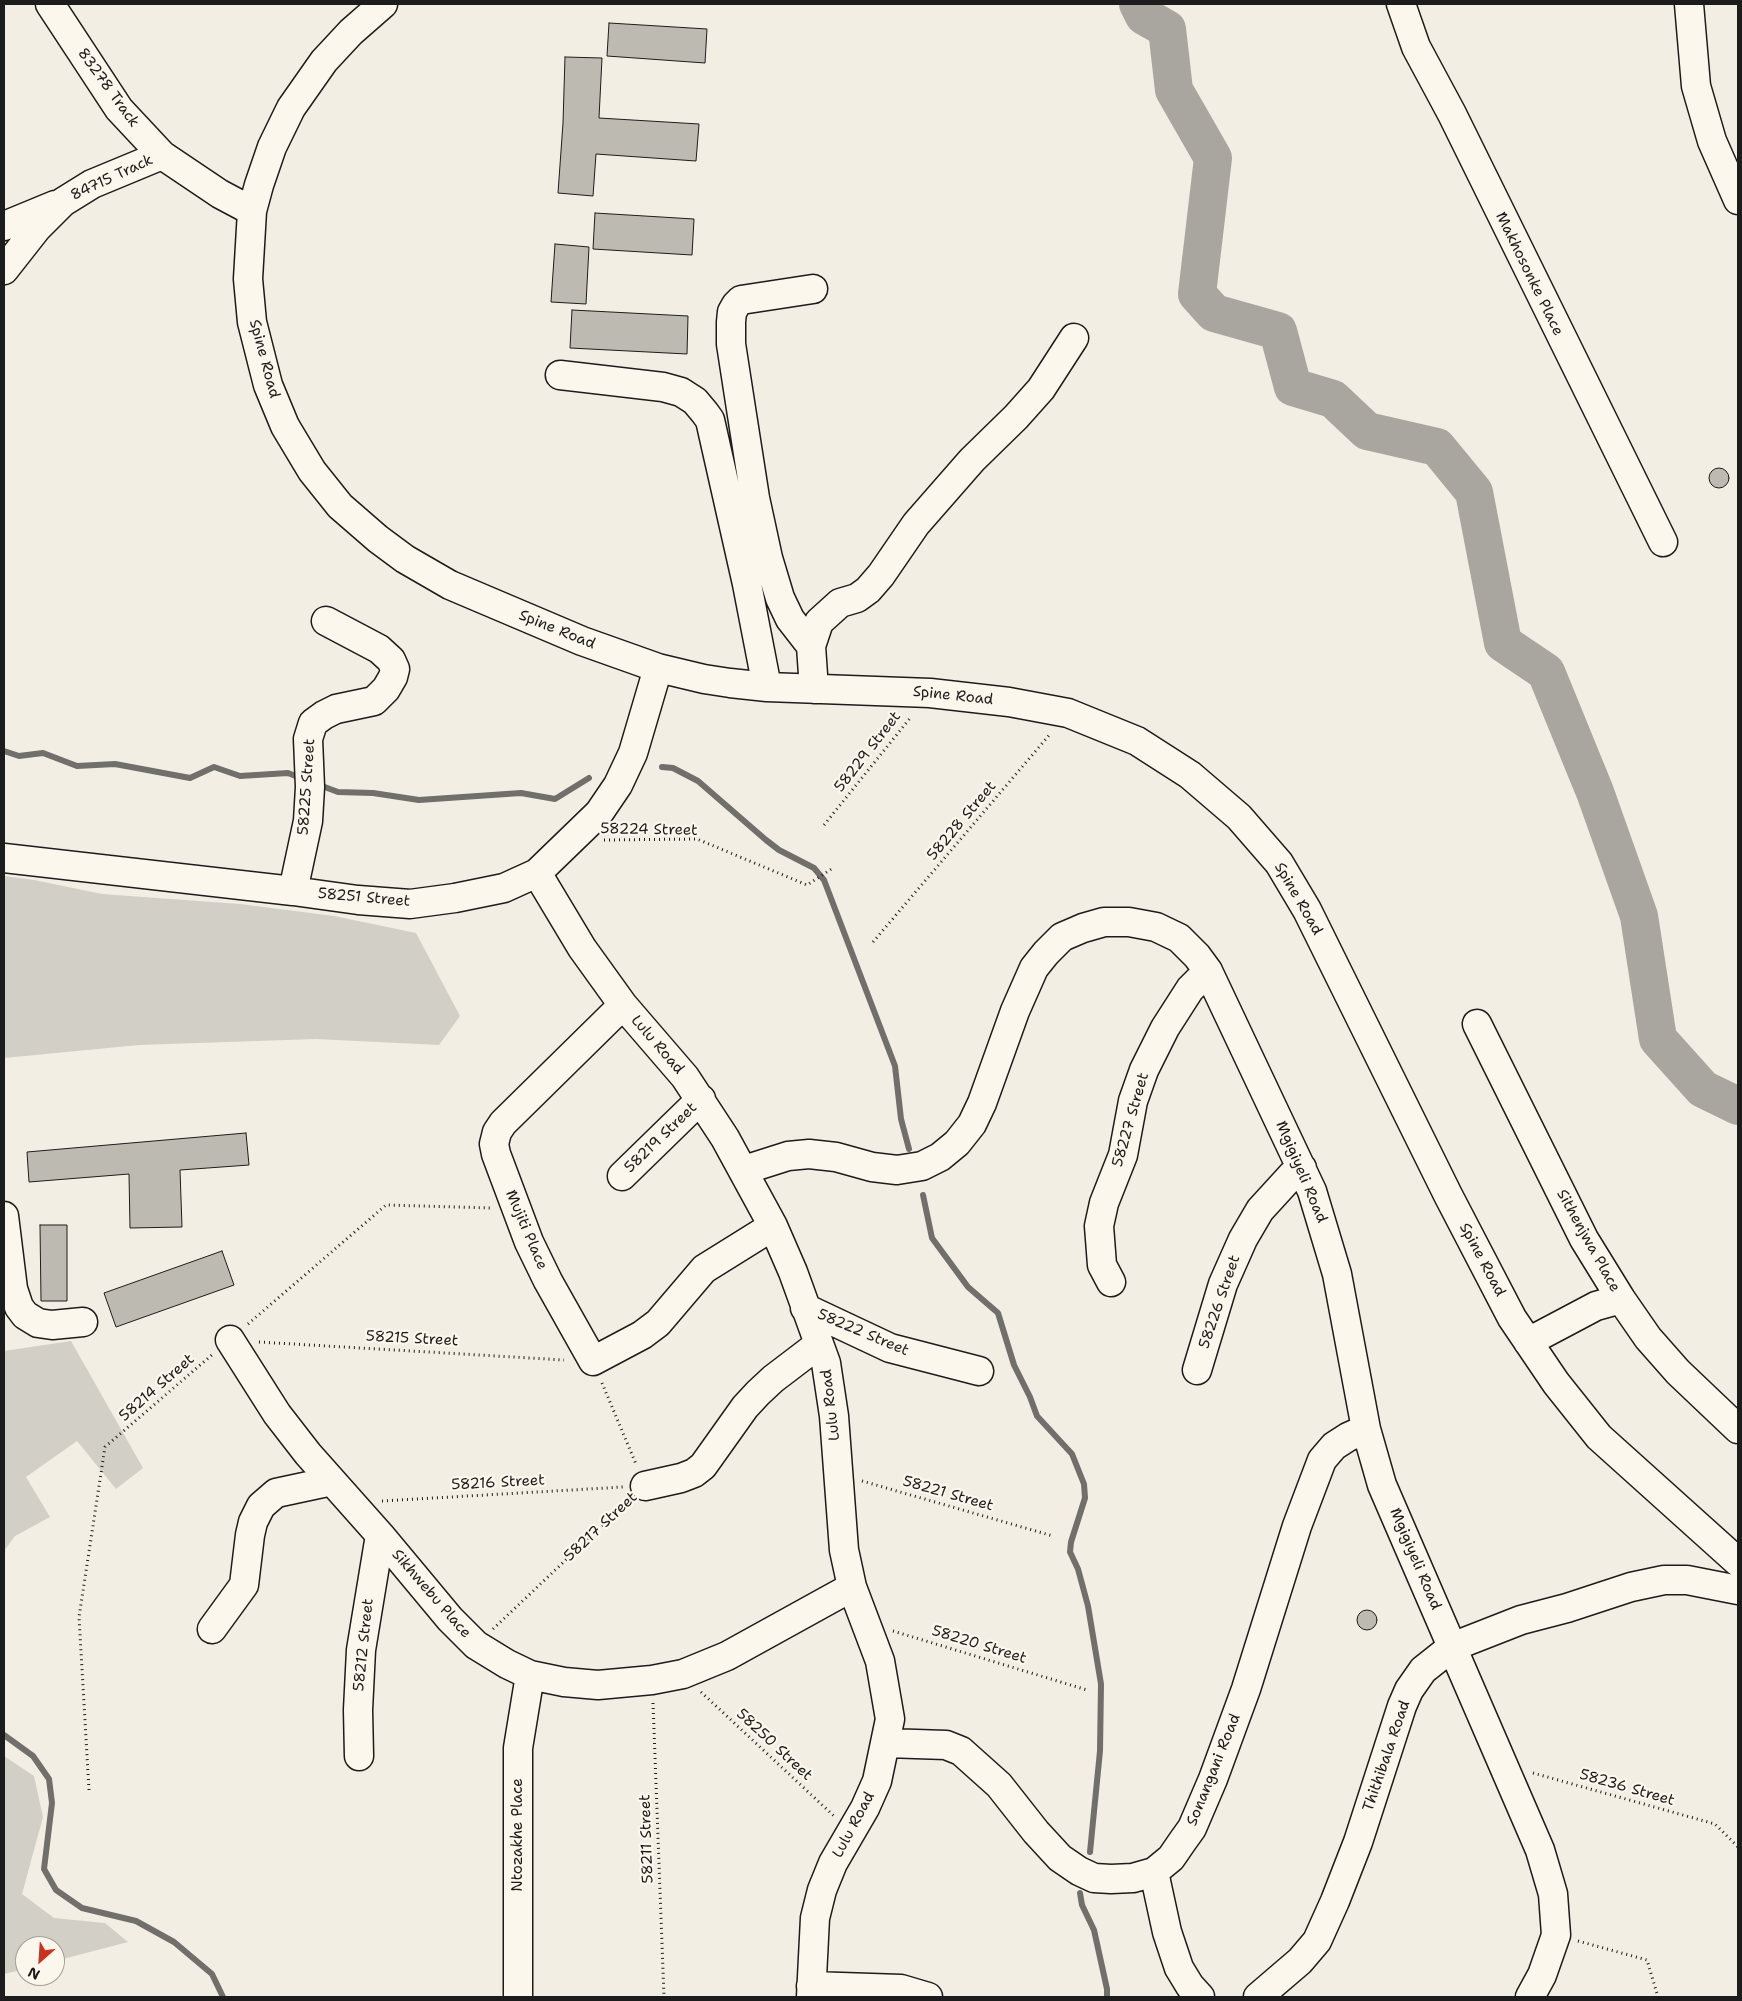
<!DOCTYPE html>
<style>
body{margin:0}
#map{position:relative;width:1742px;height:2001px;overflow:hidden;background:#f2eee4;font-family:"Shantell Sans",sans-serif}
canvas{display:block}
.frame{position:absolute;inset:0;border:5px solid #1c1c1c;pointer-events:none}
.north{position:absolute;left:15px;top:1936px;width:50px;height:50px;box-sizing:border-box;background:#fbf7ec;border:1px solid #a29f99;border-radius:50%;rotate:206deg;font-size:14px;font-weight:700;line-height:20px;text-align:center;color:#1c1c1c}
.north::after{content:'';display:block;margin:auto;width:18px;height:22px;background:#c8321e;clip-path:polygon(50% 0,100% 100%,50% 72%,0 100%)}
</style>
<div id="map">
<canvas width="1742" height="2001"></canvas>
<div class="frame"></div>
<div class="north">N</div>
</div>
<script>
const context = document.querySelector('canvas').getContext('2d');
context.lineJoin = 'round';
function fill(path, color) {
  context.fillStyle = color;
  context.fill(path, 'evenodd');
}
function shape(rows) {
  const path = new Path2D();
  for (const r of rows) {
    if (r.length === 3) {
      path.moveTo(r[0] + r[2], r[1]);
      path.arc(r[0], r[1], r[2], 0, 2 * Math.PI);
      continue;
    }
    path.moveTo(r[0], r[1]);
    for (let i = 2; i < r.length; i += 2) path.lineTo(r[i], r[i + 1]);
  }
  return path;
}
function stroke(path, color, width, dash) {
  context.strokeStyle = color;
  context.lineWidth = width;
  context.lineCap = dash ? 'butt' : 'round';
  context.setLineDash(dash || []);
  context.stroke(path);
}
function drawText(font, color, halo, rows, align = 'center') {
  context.font = font + ' "Shantell Sans",sans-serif';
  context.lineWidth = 4.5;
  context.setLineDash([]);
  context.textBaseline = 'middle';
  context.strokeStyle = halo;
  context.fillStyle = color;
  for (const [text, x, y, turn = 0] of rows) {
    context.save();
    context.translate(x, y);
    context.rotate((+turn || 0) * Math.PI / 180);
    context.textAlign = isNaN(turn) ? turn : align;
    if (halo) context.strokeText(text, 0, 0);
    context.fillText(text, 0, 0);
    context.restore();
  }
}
fill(shape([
 [4,876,34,880,102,894,240,904,334,916,416,933,460,1016,439,1045,316,1039,139,1045,4,1058],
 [71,1341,143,1468,116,1489,77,1441,26,1477,50,1517,15,1536,4,1551,4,1351],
 [4,1756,34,1776,43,1817,22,1894,54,1918,105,1923,128,1942,55,1961,55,1946,25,1946,25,1969,4,1974]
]), '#d2cfc6');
stroke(shape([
 [4,751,19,756,43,753,77,766,115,764,190,778,214,767,240,776,288,773,298,777],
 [662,767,673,768,698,781,766,840,779,850,814,868,824,880,895,1066,901,1119,909,1149],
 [322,786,338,792,373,793,419,800,521,793,555,799,589,778],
 [923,1195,932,1238,968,1287,998,1313,1014,1365,1030,1397,1037,1416,1072,1454,1084,1484,1085,1498,1071,1542,1070,1552,1078,1569,1088,1606,1101,1684,1100,1751,1090,1852],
 [4,1735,33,1756,49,1779,52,1803,44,1869,56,1890,82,1908,136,1921,174,1942,212,1974,223,1997],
 [1080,1893,1082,1905,1094,1930,1107,1989,1107,1997]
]), '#716f6b', 6);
stroke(shape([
 [1138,4,1144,16,1167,29,1174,90,1213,158,1197,294,1214,313,1278,331,1293,387,1333,399,1367,431,1437,447,1474,492,1503,643,1546,672,1595,792,1639,916,1658,1039,1703,1089,1738,1106]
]), '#a9a6a0', 38);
const building = shape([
 [609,23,707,29,705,63,607,56,609,23],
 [565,57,602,58,599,118,699,124,696,161,596,154,593,196,558,193,563,123,565,57],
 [595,213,694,219,692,255,593,249,595,213],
 [555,244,589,247,586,304,551,302,555,244],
 [572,310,688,316,687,354,570,348,572,310],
 [1719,478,10],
 [246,1133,249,1165,180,1170,182,1227,130,1228,129,1174,29,1182,27,1152,246,1133],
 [40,1225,67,1225,67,1301,41,1301,40,1225],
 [222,1251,234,1285,116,1327,104,1293,222,1251],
 [1367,1620,10]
]);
fill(building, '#bdbab1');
stroke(building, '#1c1c1c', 1);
const minor = shape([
 [50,4,119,109,162,155,220,194,252,211],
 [383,4,351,32,324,61,291,108,272,147,259,185,252,211,248,279,252,322,268,385,285,426,312,471,340,506,378,539,405,559,450,585,582,641,658,668,704,679,730,683,767,687,930,693,1009,702,1068,713,1137,741,1190,775,1239,817,1279,863,1307,910,1448,1195,1512,1318,1556,1383,1599,1437,1738,1562],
 [1401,4,1416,47,1452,114,1663,542],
 [1689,4,1696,86,1712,141,1738,200],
 [4,226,55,205],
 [4,270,37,228,63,202,92,184,162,155],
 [560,375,663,387,681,392,695,401,705,413,710,420,747,584,767,687],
 [811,646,790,619,780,598,768,558,755,498,742,415,731,344,731,322,732,312,736,305,741,300,813,289],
 [814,689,811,646,819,622,840,603,857,598,868,590,881,575,916,524,972,460,1016,417,1041,389,1074,338],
 [4,858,293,891,358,900,410,904,455,898,504,888,537,873,599,813,618,785,633,753,658,668],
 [537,873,582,948,623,1005,685,1077,725,1138,773,1226,793,1272,826,1363,834,1416,844,1550,852,1587,880,1661,890,1719,877,1781,865,1808,833,1863,822,1890,815,1918,811,1997],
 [293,891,308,821,310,787,308,739,313,723,324,715,336,709,374,701,386,689,393,677,395,669,391,660,379,649,326,621],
 [623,1005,503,1123,497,1132,494,1144,496,1154,529,1242,548,1281,593,1361,642,1335,658,1323,704,1269,773,1226],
 [1477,1024,1584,1239,1621,1299,1648,1338,1678,1372,1738,1429],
 [744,1170,788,1156,809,1154,836,1157,872,1167,897,1170,922,1166,940,1157,957,1143,972,1124,982,1103,1015,1011,1034,968,1046,953,1062,937,1083,928,1104,922,1129,922,1156,927,1179,938,1197,956,1208,971,1312,1191,1337,1274,1366,1429,1382,1485,1540,1850,1553,1894,1556,1935,1542,1975,1530,1997],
 [622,1176,701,1099],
 [4,1216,13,1289,19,1307,25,1315,38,1323,52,1325,83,1322],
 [1111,1282,1102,1265,1099,1226,1104,1203,1123,1155,1133,1101,1144,1070,1165,1028,1190,989,1208,971],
 [805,1308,890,1348,979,1371],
 [230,1340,277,1414,308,1454,380,1535,450,1619,476,1645,507,1664,530,1675,564,1682,598,1685,652,1680,683,1674,727,1656,852,1587],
 [1528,1342,1596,1306,1621,1299],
 [1197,1370,1223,1284,1243,1239,1260,1210,1292,1175,1302,1168],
 [645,1486,681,1478,694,1473,703,1466,745,1407,758,1393,773,1379,819,1344],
 [212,1629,244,1585,250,1535,253,1522,261,1506,276,1493,332,1481],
 [886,1743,946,1745,961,1751,999,1785,1036,1832,1060,1858,1079,1871,1094,1878,1111,1879,1133,1878,1154,1872,1171,1858,1182,1842,1192,1828,1213,1779,1246,1689,1297,1526,1322,1460,1334,1446,1348,1437,1366,1429],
 [359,1756,358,1710,361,1650,380,1535],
 [1154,1872,1167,1932,1179,1968,1190,1986,1200,1997],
 [811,1986,901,1989,928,1997],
 [518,1997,518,1748,530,1675],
 [1258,1997,1300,1961,1317,1941,1335,1901,1358,1842,1402,1706,1409,1690,1423,1670,1452,1647,1521,1620,1567,1608,1631,1587,1664,1580,1687,1580,1738,1590]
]);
stroke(minor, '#1c1c1c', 31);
stroke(shape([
 [824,825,911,717],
 [604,840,697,839,807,885,833,868],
 [873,942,1051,733],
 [248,1324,386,1205,492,1208],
 [259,1342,564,1360],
 [602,1383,636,1464],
 [862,1481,1053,1536],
 [382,1501,623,1487],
 [493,1629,628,1501],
 [893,1631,1087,1690],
 [701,1692,834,1816],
 [653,1703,664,1997],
 [1533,1773,1715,1824,1738,1847],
 [89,1790,79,1617,105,1447,213,1354],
 [1578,1941,1647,1960,1658,1997]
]), '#1c1c1c', 3, [1, 4]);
stroke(minor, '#fbf7ec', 28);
drawText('15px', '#1c1c1c', '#fbf7ec', [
 ["83278 Track",108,88,54],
 ["84715 Track",112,178,-25],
 ["Makhosonke Place",1529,274,64],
 ["Spine Road",264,359,75],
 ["Spine Road",557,630,22],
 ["Spine Road",953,696,6],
 ["58229 Street",868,752,-52],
 ["58225 Street",307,787,-86],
 ["58228 Street",962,821,-50],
 ["58224 Street",649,830,1],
 ["58251 Street",364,898,5],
 ["Spine Road",1298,899,60],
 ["Lulu Road",657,1045,49],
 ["58227 Street",1131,1120,-74],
 ["58219 Street",661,1138,-44],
 ["Mgigiyeli Road",1301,1172,67],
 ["Mujiti Place",526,1230,67],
 ["Sithenjwa Place",1588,1241,61],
 ["Spine Road",1482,1260,62],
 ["58226 Street",1220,1302,-71],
 ["58222 Street",863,1333,23],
 ["58215 Street",412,1339,3],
 ["58214 Street",157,1388,-41],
 ["Lulu Road",831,1405,-97],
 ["58216 Street",498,1483,-3],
 ["58221 Street",948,1494,16],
 ["58217 Street",601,1527,-43],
 ["Mgigiyeli Road",1415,1559,67],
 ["Sikhwebu Place",431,1594,49],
 ["58212 Street",364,1645,-84],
 ["58220 Street",979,1645,17],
 ["58250 Street",774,1745,43],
 ["Thithibala Road",1387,1756,-71],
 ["Sonangani Road",1214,1770,-68],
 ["58236 Street",1627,1788,16],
 ["Lulu Road",854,1825,-62],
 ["Ntozakhe Place",518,1835,-90],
 ["58211 Street",647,1839,-92]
]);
</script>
